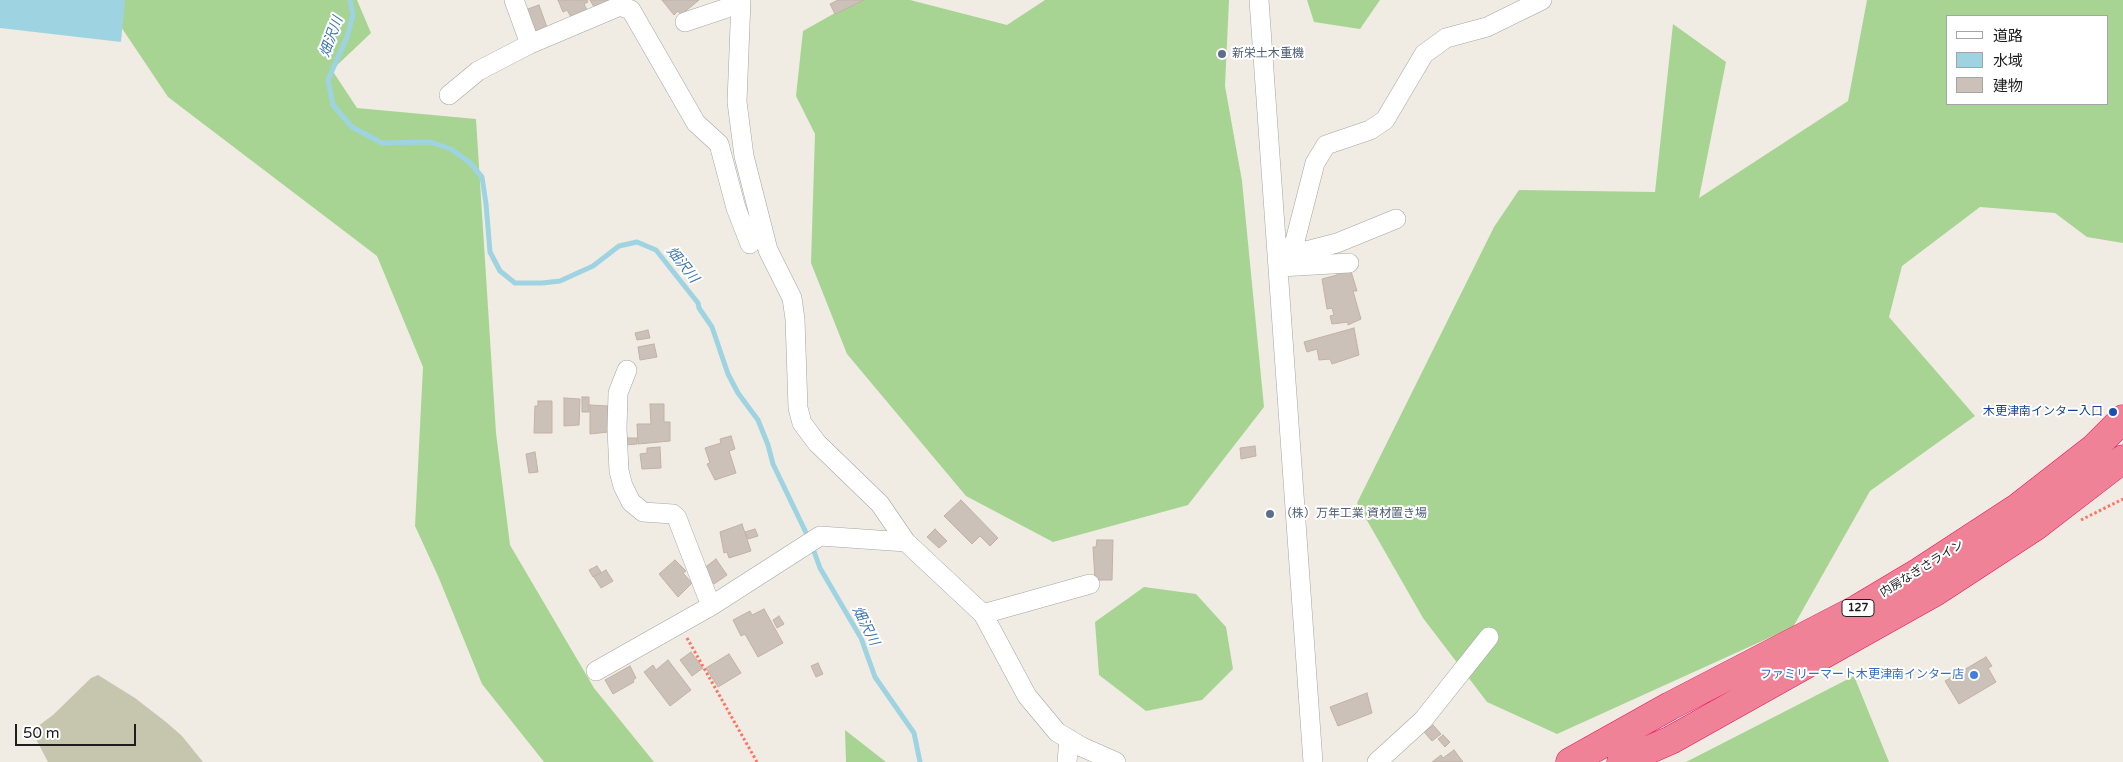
<!DOCTYPE html>
<meta charset="utf-8">
<style>
body{margin:0}
#map{position:relative;width:2123px;height:762px;overflow:hidden;background:#f0ece3;font-family:"Varela Round","Noto Sans JP",sans-serif}
canvas{display:block}
.legend{position:absolute;left:1946px;top:15px;width:162px;height:90px;box-sizing:border-box;background:#fff;border:1px solid #a5a5a5;margin:0;padding:6px 9px;list-style:none;font-size:15px;color:#1e1e1e}
.legend li{display:flex;align-items:center;gap:10px;height:25px}
.legend b{width:25px;border:1px solid #a5a5a5}
.scale{position:absolute;left:15px;top:724px;width:121px;height:22px;box-sizing:border-box;border:2px solid #1e1e1e;border-top:0;padding-left:6px;font-size:15px;line-height:18px;white-space:nowrap;color:#1e1e1e;-webkit-text-stroke:4px #fff;paint-order:stroke}
</style>
<div id="map">
<canvas width="2123" height="762"></canvas>
<ul class="legend">
<li><b style="height:6px;background:#fff"></b>道路</li>
<li><b style="height:14px;background:#9ed4e2"></b>水域</li>
<li><b style="height:14px;background:#ccc1b8"></b>建物</li>
</ul>
<div class="scale">50 m</div>
</div>
<script>
const context = document.querySelector('canvas').getContext('2d');
context.lineJoin = 'round';
function fill(path, color) {
  context.fillStyle = color;
  context.fill(path, 'evenodd');
}
function shape(rows) {
  const path = new Path2D();
  for (const r of rows) {
    path.moveTo(r[0], r[1]);
    for (let i = 2; i < r.length; i += 2) path.lineTo(r[i], r[i + 1]);
  }
  return path;
}
function stroke(path, color, width, dash) {
  context.strokeStyle = color;
  context.lineWidth = width;
  context.lineCap = dash ? 'butt' : 'round';
  context.setLineDash(dash || []);
  context.stroke(path);
}
function drawText(font, color, halo, rows, align = 'center') {
  context.font = font + ' "Varela Round","Noto Sans JP",sans-serif';
  context.lineWidth = 4;
  context.setLineDash([]);
  context.textBaseline = 'middle';
  context.strokeStyle = halo;
  context.fillStyle = color;
  for (const [text, x, y, turn = 0] of rows) {
    context.save();
    context.translate(x, y);
    context.rotate((+turn || 0) * Math.PI / 180);
    context.textAlign = isNaN(turn) ? turn : align;
    if (halo) context.strokeText(text, 0, 0);
    context.fillText(text, 0, 0);
    context.restore();
  }
}
fill(shape([
 [98,675,135,698,166,722,182,736,203,762,48,762,37,741,34,729,53,715,91,678]
]), '#c6c5ad');
fill(shape([
 [103,0,357,0,371,33,332,70,357,108,476,119,496,433,510,545,594,688,654,762,544,762,482,684,438,576,415,526,423,367,377,256,168,97],
 [858,0,910,0,1007,25,1045,0,1229,0,1225,86,1242,181,1264,407,1188,505,1053,542,966,496,847,354,811,263,815,134,796,96,803,31],
 [1307,0,1380,0,1360,29,1314,22],
 [1867,0,2123,0,2123,243,2087,237,2055,213,1980,207,1902,266,1889,317,1975,416,1870,491,1793,627,1557,734,1487,702,1423,618,1357,503,1494,227,1519,190,1655,192,1673,24,1726,62,1699,198,1848,101],
 [1947,16,2107,16,2107,104,1947,104],
 [1144,587,1196,594,1226,627,1233,669,1202,700,1146,711,1099,675,1095,622],
 [1854,676,1889,762,1686,762],
 [845,730,886,762,846,762]
]), '#a7d493');
fill(shape([
 [0,0,125,0,121,42,0,28]
]), '#9ed4e2');
stroke(shape([
 [350,0,353,15,347,37,328,80,333,105,352,127,382,143,430,142,451,149,469,162,482,177,486,204,490,252,500,271,515,283,542,283,560,281,593,266,619,246,637,242,656,250,698,303,699,308,712,327,728,374,738,393,758,420,768,445,773,464,811,543,820,568,861,638,875,677,914,733,920,762]
]), '#9ed4e2', 5);
const building = shape([
 [558,0,587,0,588,2,584,4,587,10,571,17,567,10,563,12,558,0],
 [590,0,610,0,611,2,594,7,590,0],
 [662,0,699,0,681,15,678,11,674,15,662,0],
 [838,0,864,0,835,14,830,4,838,0],
 [539,5,549,33,535,38,525,10,539,5],
 [1350,268,1357,291,1353,291,1361,319,1348,325,1348,322,1332,324,1330,316,1334,315,1332,308,1327,309,1322,279,1337,275,1337,271,1350,268],
 [1354,328,1359,355,1332,364,1330,359,1319,360,1317,349,1307,352,1304,342,1354,328],
 [648,330,650,338,637,340,635,333,648,330],
 [654,344,657,357,640,360,638,347,654,344],
 [582,397,589,397,589,412,582,412,582,397],
 [564,398,580,399,579,425,564,426,564,398],
 [538,401,552,401,552,433,534,433,535,406,538,406,538,401],
 [650,404,664,404,664,422,670,422,670,441,638,444,637,424,651,424,650,404],
 [590,405,608,406,608,432,590,434,590,405],
 [731,436,735,449,729,451,736,473,715,480,707,464,710,463,705,448,721,443,720,439,731,436],
 [625,438,637,438,637,444,625,445,625,438],
 [1255,446,1256,456,1241,459,1240,448,1255,446],
 [660,447,661,468,642,469,640,454,647,453,647,448,660,447],
 [535,452,538,472,529,473,526,454,535,452],
 [961,500,998,538,990,546,980,536,972,544,944,516,961,500],
 [742,524,751,551,729,558,727,552,724,553,720,532,742,524],
 [755,529,758,536,748,539,745,532,755,529],
 [935,529,947,541,939,548,927,537,935,529],
 [1097,540,1113,540,1112,580,1095,580,1093,547,1096,547,1097,540],
 [716,559,727,575,714,584,703,569,716,559],
 [675,560,686,571,683,573,692,583,678,597,659,574,675,560],
 [597,566,601,572,593,577,589,570,597,566],
 [606,570,613,581,601,588,594,577,606,570],
 [764,609,783,643,758,657,745,634,741,636,733,620,750,611,752,615,764,609],
 [779,616,784,624,777,628,773,620,779,616],
 [691,652,703,668,692,676,680,660,691,652],
 [729,654,741,673,718,687,706,668,729,654],
 [1986,657,1992,666,1988,668,1996,682,1959,704,1945,681,1986,657],
 [668,660,691,690,670,706,644,672,653,665,656,670,668,660],
 [818,663,823,674,816,677,811,666,818,663],
 [630,666,636,678,633,680,634,682,613,694,605,680,630,666],
 [1367,693,1372,713,1338,726,1330,707,1367,693],
 [1433,725,1441,734,1432,741,1424,732,1433,725],
 [1443,735,1450,742,1445,747,1438,739,1443,735],
 [1454,750,1463,762,1432,762,1441,755,1443,758,1454,750]
]);
fill(building, '#ccc1b8');
stroke(building, '#c3b1a4', 1);
const minor = shape([
 [514,0,530,44],
 [741,0,737,102,744,156,768,250,792,298,795,319,798,408,802,423,817,443,880,504,906,542,983,614,1027,696,1057,732,1082,747,1116,762],
 [1259,0,1313,762],
 [685,22,724,9,741,0],
 [449,95,478,71,530,44,620,6,631,10,696,123,719,144,736,208,750,244],
 [1278,251,1292,246,1295,241,1315,163,1326,145,1370,130,1385,120,1424,54,1446,38,1487,27,1542,0],
 [1279,258,1337,243,1396,219],
 [1280,267,1349,263],
 [627,370,618,393,617,429,619,471,623,486,631,502,643,512,673,514,677,518,711,606],
 [983,614,1090,584],
 [596,671,711,606,820,536,906,542],
 [1067,762,1069,739],
 [1377,762,1423,720,1489,637]
]);
const highway = shape([
 [1570,762,1670,706,1857,609,1919,572,2017,508,2094,448,2123,419],
 [1621,762,1671,740,1935,592,2036,526,2123,459]
]);
stroke(minor, '#a5a5a5', 20);
stroke(highway, '#ec125f', 29);
stroke(shape([
 [2081,520,2123,499],
 [687,638,757,762]
]), '#ff7365', 3, [2.5, 2.5]);
stroke(minor, '#fff', 19);
stroke(highway, '#f08298', 28);
for (const [x, y, r, color] of [
 [1222,54,5,"#5c6f8a"],
 [2113,412,5,"#1a4fb4"],
 [1270,514,5,"#5c6f8a"],
 [1974,675,5,"#3f7fe0"]
]) {
  const dot = new Path2D();
  dot.arc(x, y, r, 0, 2 * Math.PI);
  context.fillStyle = color;
  context.fill(dot);
  stroke(dot, '#fff', 2);
}
for (const [x, y, w] of [
 [1858,608,32]
]) {
  const box = new Path2D();
  box.roundRect(x - w / 2, y - 8.5, w, 17, 4);
  context.fillStyle = '#fff';
  context.fill(box);
  stroke(box, '#1e1e1e', 1);
}
drawText('bold 11px', '#1e1e1e', null, [
 ["127",1858,608]
]);
drawText('12px', '#4e5e75', '#fff', [
 ["新栄土木重機",1232,54],
 ["（株）万年工業 資材置き場",1280,514]
], 'left');
drawText('12px', '#164399', '#fff', [
 ["木更津南インター入口",2103,412]
], 'right');
drawText('12px', '#1e1e1e', '#fff', [
 ["内房なぎさライン",1922,569,-32]
]);
drawText('12px', '#366cbe', '#fff', [
 ["ファミリーマート木更津南インター店",1964,675]
], 'right');
drawText('italic 14px', '#3e78b0', '#fff', [
 ["畑沢川",332,37,-70],
 ["畑沢川",682,265,51],
 ["畑沢川",865,626,63]
]);
</script>
